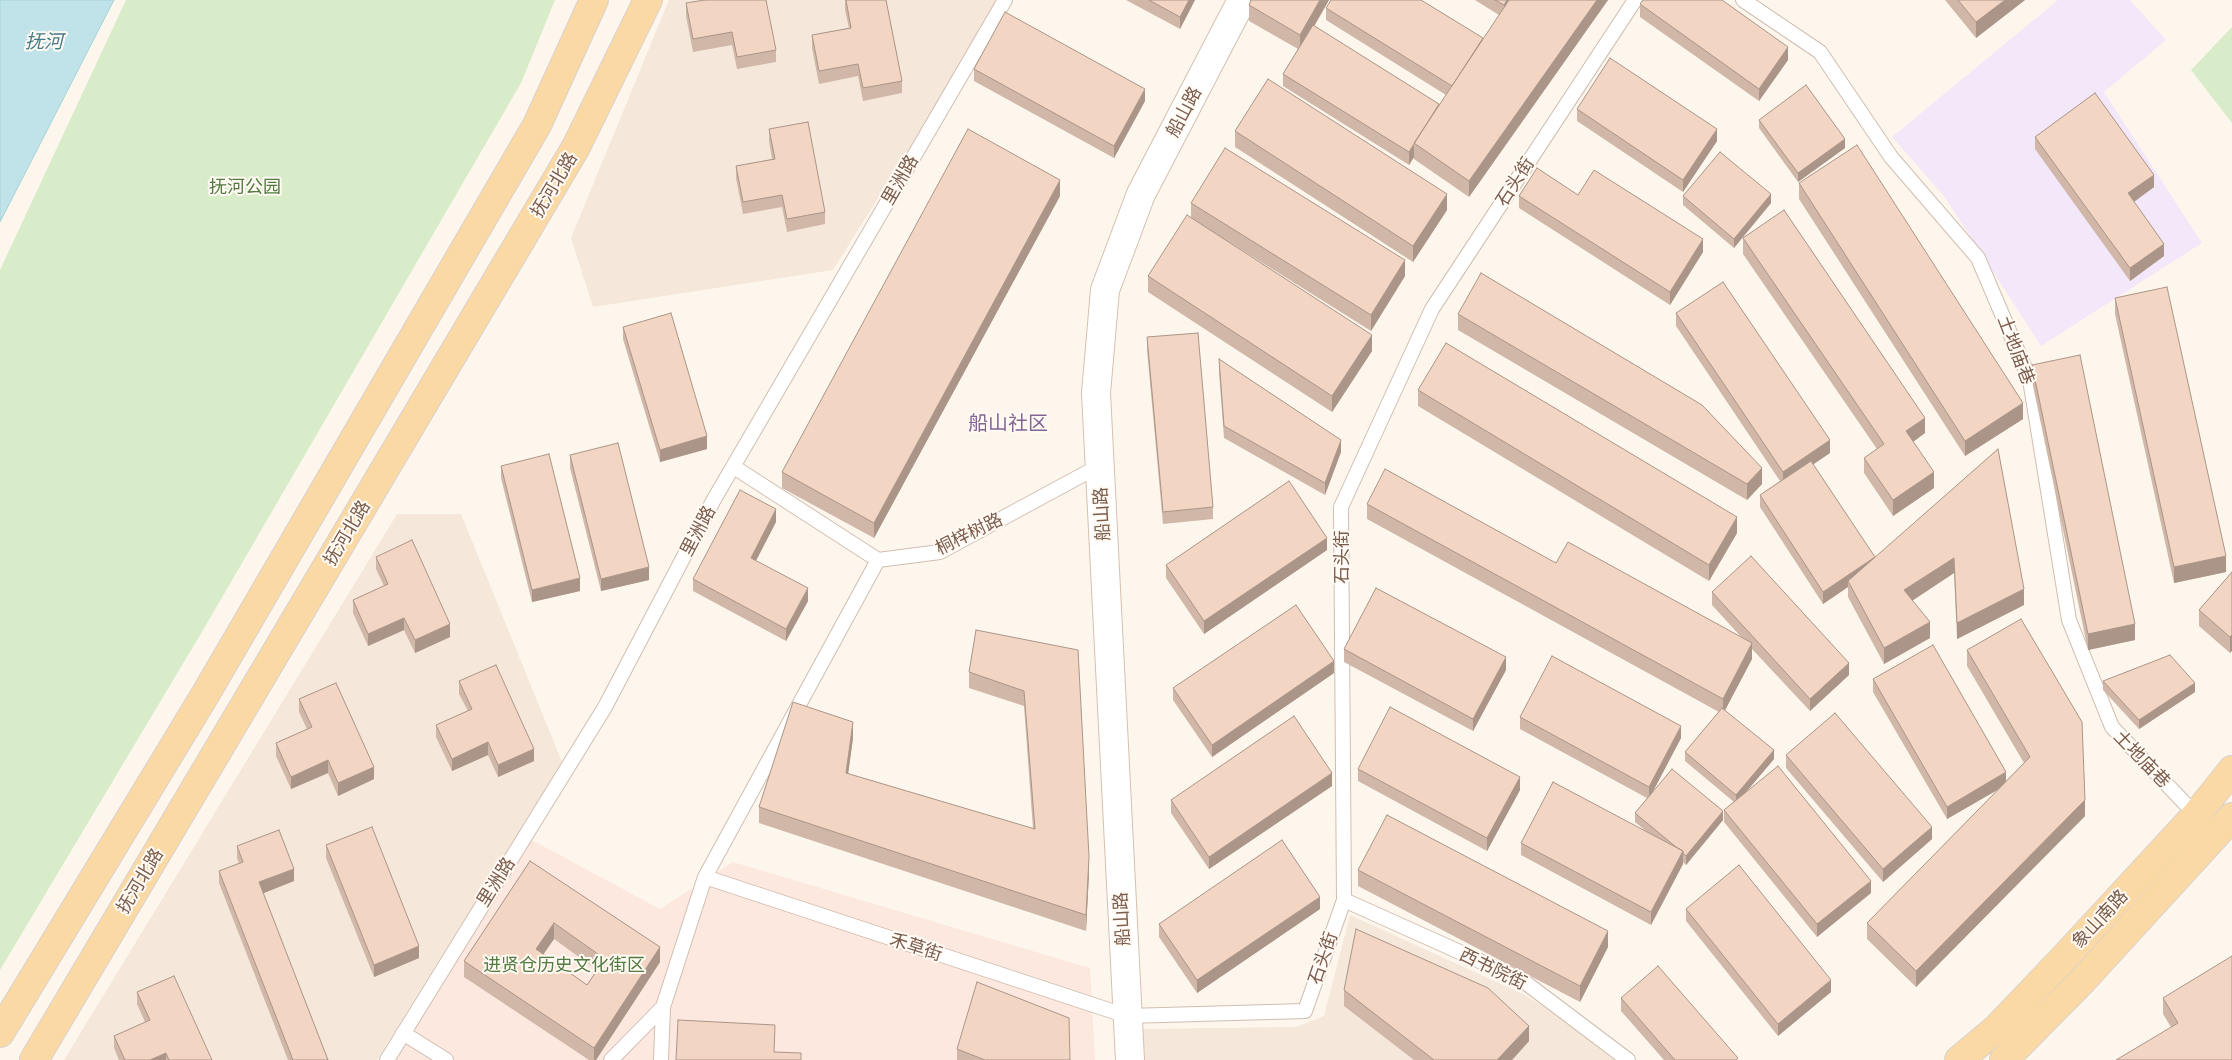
<!DOCTYPE html>
<meta charset="utf-8">
<style>
body{margin:0}
canvas{display:block;background:#fdf6ec}
</style>
<canvas width="2232" height="1060"></canvas>
<script>
const context = document.querySelector('canvas').getContext('2d');
context.lineJoin = 'round';
function fill(path, color) {
  context.fillStyle = color;
  context.fill(path, 'evenodd');
}
function shape(rows) {
  const path = new Path2D();
  for (const r of rows) {
    path.moveTo(r[0], r[1]);
    for (let i = 2; i < r.length; i += 2) path.lineTo(r[i], r[i + 1]);
  }
  return path;
}
function stroke(path, color, width, dash) {
  context.strokeStyle = color;
  context.lineWidth = width;
  context.lineCap = dash ? 'butt' : 'round';
  context.setLineDash(dash || []);
  context.stroke(path);
}
function drawText(font, color, halo, rows, align = 'center') {
  context.font = font + ' Lato,"Noto Sans SC",sans-serif';
  context.lineWidth = 4;
  context.setLineDash([]);
  context.textBaseline = 'middle';
  context.strokeStyle = halo;
  context.fillStyle = color;
  for (const [text, x, y, turn = 0] of rows) {
    context.save();
    context.translate(x, y);
    context.rotate((+turn || 0) * Math.PI / 180);
    context.textAlign = isNaN(turn) ? turn : align;
    if (halo) context.strokeText(text, 0, 0);
    context.fillText(text, 0, 0);
    context.restore();
  }
}
fill(shape([
 [669,0,1002,0,833,270,593,307,571,238],
 [397,514,461,514,562,762,377,1060,64,1060],
 [1350,915,1523,994,1621,1053,1627,1060,1145,1060,1141,1029,1296,1027,1324,1016]
]), '#f5e8da');
fill(shape([
 [530,839,660,909,733,862,1090,968,1095,1060,394,1060]
]), '#fde8e0');
fill(shape([
 [2058,0,2130,0,2166,40,2104,92,2202,243,2041,346,1944,196,1892,137]
]), '#f3e8fa');
fill(shape([
 [126,0,555,0,521,83,206,625,0,970,0,270],
 [2232,27,2232,123,2191,70]
]), '#d8ecc9');
const water = shape([
 [0,0,114,0,0,222,0,0]
]);
fill(water, '#bfe3e8');
stroke(water, '#a5d3da', 1);
const lane = shape([
 [1743,0,1820,52,1891,157,1978,258,2030,380,2069,620,2112,727,2196,815],
 [734,467,878,560,940,552,1099,466],
 [705,877,878,560],
 [1344,900,1522,980,1628,1060],
 [403,1033,446,1060],
 [387,1060,605,707,713,501,1005,0],
 [611,1060,663,1007],
 [661,1060,663,1007,705,877,1127,1016,1305,1011,1344,900,1341,507,1432,309,1635,0]
]);
const secondary = shape([
 [1130,1060,1096,393,1105,290,1141,194,1242,0]
]);
const primary = shape([
 [0,1033,205,695,537,125,594,0],
 [34,1060,576,147,648,0],
 [1959,1060,1996,1029,2061,961,2196,815,2232,770],
 [2004,1060,2083,980,2232,817]
]);
stroke(lane, '#d1beb0', 16);
stroke(secondary, '#d6c0b0', 30);
stroke(primary, '#dad1cd', 30);
stroke(lane, '#fff', 14);
stroke(secondary, '#fff', 28);
stroke(primary, '#fbd9a5', 28);
fill(shape([
 [845,0,886,0,902,81,902,93,863,101,858,76,819,84,812,48,812,35,849,28,845,10],
 [1126,0,1195,0,1180,29],
 [1251,0,1329,0,1314,26,1439,105,1446,95,1326,20,1326,8,1483,40,1499,15,1475,0,1608,0,1469,197,1414,159,1414,157,1409,165,1283,86,1283,74,1298,49,1249,21,1249,5],
 [1945,0,2025,0,1976,38],
 [686,3,776,50,776,62,737,69,732,45,693,52,686,16],
 [1640,4,1788,60,1759,101,1640,17],
 [974,69,1145,101,1114,158,974,81],
 [1577,109,1717,141,1683,192,1577,121],
 [1759,120,1845,148,1798,182,1759,128],
 [769,129,825,212,825,224,787,232,782,207,743,214,736,178,736,166,772,159,769,141],
 [1235,131,1447,210,1413,262,1235,147],
 [2035,137,2154,187,2134,202,2164,256,2130,281,2035,149],
 [1799,183,2023,419,1965,456,1799,199],
 [1578,195,1703,252,1670,305,1519,208,1519,196],
 [1060,196,874,538,782,488,782,472],
 [1683,196,1771,203,1734,248,1683,205],
 [1191,203,1405,276,1371,331,1226,240,1372,351,1332,412,1148,292,1148,276,1191,218],
 [1743,238,1925,433,1913,442,1934,488,1893,516,1864,473,1864,458,1877,449,1743,254],
 [2115,298,2226,572,2174,583,2115,314],
 [1676,313,1830,453,1813,464,1875,558,1998,449,2024,605,1957,639,1954,573,1912,601,1930,638,1884,664,1848,597,1848,587,1823,604,1760,507,1760,495,1780,481,1676,326],
 [1458,314,1762,484,1747,500,1458,330],
 [623,327,707,449,660,462,623,339],
 [1147,337,1213,507,1213,519,1163,524,1147,350],
 [1219,359,1341,452,1325,495,1224,438,1219,372],
 [2032,365,2135,640,2088,650,2032,381],
 [1418,390,1737,533,1709,581,1418,406],
 [570,455,649,580,601,591,570,468],
 [501,466,580,591,532,602,501,478],
 [1367,504,1556,563,1742,638,1712,605,1712,592,1849,675,1810,711,1752,649,1752,659,1725,710,1774,759,1746,792,1871,893,1817,937,1724,822,1724,810,1734,802,1685,761,1685,752,1719,712,1367,519],
 [776,522,756,561,808,601,786,641,693,591,693,579],
 [1327,550,1204,634,1166,578,1166,565],
 [376,557,450,637,415,653,404,630,368,646,353,613,353,600,384,586,376,569],
 [2232,572,2230,653,2199,626,2199,610],
 [1344,649,1506,670,1473,731,1344,662],
 [1078,650,1089,873,1086,931,759,823,759,807,853,738,848,774,1033,829,1024,706,969,688,969,672],
 [1967,650,2085,816,1916,987,1867,939,1867,923,1999,789,1947,819,1873,692,1873,679,2006,781,2024,763,1967,666],
 [1334,673,1212,757,1173,700,1173,688],
 [459,681,534,761,498,777,488,755,452,771,436,737,436,725,468,711,459,694],
 [2103,681,2195,692,2139,729,2103,690],
 [299,699,374,779,338,796,328,773,291,789,276,756,276,743,307,729,299,712],
 [1520,717,1681,738,1653,791,1723,820,1686,865,1683,862,1683,864,1651,925,1521,855,1521,843,1647,832,1635,822,1635,813,1647,798,1520,729],
 [1786,755,1932,839,1883,882,1786,768],
 [1358,769,1520,790,1487,851,1358,781],
 [1332,786,1209,869,1171,813,1171,800],
 [326,845,419,958,374,977,326,858],
 [237,846,294,881,263,893,328,1060,288,1060,219,883,219,871,239,863,237,858],
 [530,861,660,962,596,1060,589,1060,464,977,464,961],
 [554,939,597,970,587,985,543,954],
 [1358,870,1608,947,1580,1002,1358,886],
 [1320,909,1197,993,1159,937,1159,924],
 [1686,909,1831,992,1778,1036,1686,921],
 [1344,990,1529,1041,1512,1060,1414,1060,1344,1006],
 [137,992,212,1060,119,1060,114,1048,114,1036,145,1022,137,1004],
 [1621,998,1738,1060,1664,1060,1621,1011],
 [2163,998,2232,1060,2171,1027,2163,1014],
 [957,1049,1070,1060,957,1060]
]), '#d1b7a8');
fill(shape([
 [1189,0,1195,0,1180,29,1180,17],
 [1320,0,1329,0,1300,51,1300,35],
 [1507,0,1514,0,1504,18,1504,5],
 [1597,0,1608,0,1469,197,1469,181],
 [2005,0,2025,0,1976,38,1976,22],
 [1788,47,1788,60,1759,101,1759,89],
 [1145,89,1145,101,1114,158,1114,146],
 [1717,129,1717,141,1683,192,1683,180],
 [1845,139,1845,148,1798,182,1798,173],
 [1414,144,1414,157,1409,165,1409,152],
 [2154,175,2154,187,2128,206,2128,193],
 [1060,180,1060,196,874,538,874,523],
 [1447,194,1447,210,1413,262,1413,246],
 [1771,194,1771,203,1734,248,1734,239],
 [1703,239,1703,252,1670,305,1670,292],
 [2164,244,2164,256,2130,281,2130,268],
 [1405,260,1405,276,1371,331,1371,315],
 [1372,335,1372,351,1332,412,1332,396],
 [2023,403,2023,419,1965,456,1965,441],
 [1925,418,1925,433,1906,447,1906,431],
 [707,436,707,449,660,462,660,450],
 [1341,440,1341,452,1325,495,1325,483],
 [1830,440,1830,453,1783,485,1783,472],
 [1762,468,1762,484,1747,500,1747,484],
 [1934,472,1934,488,1893,516,1893,500],
 [776,509,776,522,751,570,751,558],
 [1737,517,1737,533,1709,581,1709,565],
 [1327,538,1327,550,1204,634,1204,621],
 [2226,556,2226,572,2174,583,2174,567],
 [1875,557,1848,581,1848,587,1823,604,1823,592],
 [1954,558,1954,573,1904,606,1904,590],
 [649,567,649,580,601,591,601,579],
 [580,578,580,591,532,602,532,590],
 [808,588,808,601,786,641,786,629],
 [2024,589,2024,605,1957,639,1957,623],
 [404,618,404,630,368,646,368,634],
 [1930,622,1930,638,1884,664,1884,648],
 [450,624,450,637,415,653,415,640],
 [2135,624,2135,640,2088,650,2088,634],
 [2232,635,2232,651,2230,653,2230,637],
 [1752,643,1752,659,1723,714,1723,699],
 [1506,657,1506,670,1473,731,1473,719],
 [1334,661,1334,673,1212,757,1212,745],
 [1849,663,1849,675,1810,711,1810,699],
 [2195,683,2195,692,2139,729,2139,720],
 [853,722,853,738,846,789,846,773],
 [1681,726,1681,738,1649,799,1649,787],
 [488,742,488,755,452,771,452,759],
 [534,749,534,761,498,777,498,765],
 [1774,750,1774,759,1736,804,1736,795],
 [328,760,328,773,291,789,291,777],
 [374,767,374,779,338,796,338,783],
 [2006,772,2006,785,1947,819,1947,807],
 [1332,773,1332,786,1209,869,1209,857],
 [1520,777,1520,790,1487,851,1487,838],
 [2085,800,2085,816,1916,987,1916,971],
 [1723,811,1723,820,1686,865,1686,856],
 [1932,827,1932,839,1883,882,1883,869],
 [1683,851,1683,864,1651,925,1651,912],
 [1089,857,1089,873,1086,931,1086,915],
 [294,869,294,881,259,895,259,882],
 [1871,881,1871,893,1817,937,1817,924],
 [1320,897,1320,909,1197,993,1197,980],
 [554,923,554,939,536,965,536,949],
 [1608,931,1608,947,1580,1002,1580,986],
 [419,946,419,958,374,977,374,965],
 [660,947,660,962,596,1060,594,1060,594,1048],
 [1831,980,1831,992,1778,1036,1778,1024],
 [1529,1026,1529,1041,1512,1060,1497,1060],
 [166,1053,166,1060,150,1060]
]), '#aa9588');
const building = shape([
 [705,0,766,0,776,50,737,57,732,32,693,39,686,3,705,0],
 [846,0,886,0,902,81,863,88,858,64,819,71,812,35,851,28,846,0],
 [1149,0,1189,0,1180,17,1149,0],
 [1251,0,1320,0,1300,35,1249,5,1251,0],
 [1331,0,1421,0,1483,38,1452,86,1326,8,1331,0],
 [1495,0,1507,0,1504,5,1495,0],
 [1509,0,1597,0,1469,181,1414,143,1509,0],
 [1643,0,1722,0,1788,47,1759,89,1640,4,1643,0],
 [1958,0,2005,0,1976,22,1958,0],
 [1005,12,1145,89,1114,146,974,69,1005,12],
 [1313,25,1439,104,1409,152,1283,74,1313,25],
 [1610,58,1717,129,1683,180,1577,109,1610,58],
 [1268,79,1447,194,1413,246,1235,131,1268,79],
 [1806,85,1845,139,1798,173,1759,120,1806,85],
 [2095,93,2154,175,2128,193,2164,244,2130,268,2035,137,2095,93],
 [808,122,825,212,787,219,782,195,743,202,736,166,775,159,769,129,808,122],
 [968,129,1060,180,874,523,782,472,968,129],
 [1857,145,2023,403,1965,441,1799,183,1857,145],
 [1225,148,1405,260,1371,315,1191,203,1225,148],
 [1720,152,1771,194,1734,239,1683,196,1720,152],
 [1537,168,1578,195,1594,170,1703,239,1670,292,1519,196,1537,168],
 [1784,210,1925,418,1906,431,1934,472,1893,500,1864,458,1884,444,1743,238,1784,210],
 [1187,215,1372,335,1332,396,1148,276,1187,215],
 [1481,273,1702,405,1762,468,1747,484,1458,314,1481,273],
 [1723,282,1830,440,1783,472,1676,313,1723,282],
 [2167,287,2226,556,2174,567,2115,298,2167,287],
 [671,313,707,436,660,450,623,327,671,313],
 [1198,333,1213,507,1163,512,1147,337,1198,333],
 [1446,343,1737,517,1709,565,1418,390,1446,343],
 [2080,355,2135,624,2088,634,2032,365,2080,355],
 [1219,359,1341,440,1325,483,1224,426,1219,359],
 [618,443,649,567,601,579,570,455,618,443],
 [1998,449,2024,589,1957,623,1954,558,1904,590,1930,622,1884,648,1848,581,1998,449],
 [549,454,580,578,532,590,501,466,549,454],
 [1811,461,1875,557,1823,592,1760,495,1811,461],
 [1385,469,1556,563,1568,542,1752,643,1723,699,1367,504,1385,469],
 [1289,481,1327,538,1204,621,1166,565,1289,481],
 [740,490,776,509,751,558,808,588,786,629,693,579,740,490],
 [412,540,450,624,415,640,404,618,368,634,353,600,388,584,376,557,412,540],
 [1751,556,1849,663,1810,699,1712,592,1751,556],
 [2232,572,2232,635,2230,637,2199,610,2232,572],
 [1376,588,1506,657,1473,719,1344,649,1376,588],
 [1296,605,1334,661,1212,745,1173,688,1296,605],
 [2021,619,2082,722,2085,800,1916,971,1867,923,2030,757,1967,650,2021,619],
 [976,630,1078,650,1089,857,1086,915,759,807,793,702,853,722,846,773,1035,829,1024,691,969,672,976,630],
 [1933,645,2006,772,1947,807,1873,679,1933,645],
 [2170,655,2195,683,2139,720,2103,681,2170,655],
 [1552,656,1681,726,1649,787,1520,717,1552,656],
 [496,665,534,749,498,765,488,742,452,759,436,725,472,709,459,681,496,665],
 [336,683,374,767,338,783,328,760,291,777,276,743,312,727,299,699,336,683],
 [1390,707,1520,777,1487,838,1358,769,1390,707],
 [1722,708,1774,750,1736,795,1685,752,1722,708],
 [1835,713,1932,827,1883,869,1786,755,1835,713],
 [1294,716,1332,773,1209,857,1171,800,1294,716],
 [1778,766,1871,881,1817,924,1724,810,1778,766],
 [1672,769,1723,811,1686,856,1683,853,1683,851,1676,847,1635,813,1672,769],
 [1553,782,1683,851,1651,912,1521,843,1553,782],
 [1387,815,1608,931,1580,986,1358,870,1387,815],
 [372,827,419,946,374,965,326,845,372,827],
 [279,830,294,869,259,882,328,1060,293,1060,219,871,243,862,237,846,279,830],
 [1282,840,1320,897,1197,980,1159,924,1282,840],
 [530,861,660,947,594,1048,464,961,530,861],
 [554,923,605,959,587,985,536,949,554,923],
 [1739,865,1831,980,1778,1024,1686,909,1739,865],
 [1356,929,1488,988,1529,1026,1497,1060,1434,1060,1344,990,1356,929],
 [2232,956,2232,1060,2116,1060,2178,1023,2163,998,2232,956],
 [1658,966,1738,1058,1736,1060,1675,1060,1621,998,1658,966],
 [174,976,212,1060,169,1060,166,1053,150,1060,125,1060,114,1036,150,1020,137,992,174,976],
 [977,982,1069,1018,1070,1060,985,1060,957,1049,977,982],
 [678,1020,775,1025,774,1052,801,1053,801,1060,676,1060,678,1020]
]);
fill(building, '#f3d5c3');
stroke(building, '#aa9588', 1);
drawText('18px', '#7a5c4d', '#fffaf3', [
 ["船山路",1184,112,-62],
 ["里洲路",900,180,-60],
 ["石头街",1515,182,-57],
 ["抚河北路",554,185,-59],
 ["土地庙巷",2016,350,69],
 ["船山路",1102,514,-93],
 ["里洲路",698,531,-62],
 ["抚河北路",347,533,-59],
 ["桐梓树路",969,534,-26],
 ["石头街",1342,557,-90],
 ["土地庙巷",2142,759,46],
 ["抚河北路",140,881,-59],
 ["里洲路",496,882,-58],
 ["船山路",1122,919,-93],
 ["象山南路",2100,919,-47],
 ["禾草街",916,947,18],
 ["石头街",1323,958,-71],
 ["西书院街",1493,969,26]
]);
drawText('18px', '#537a41', '#fffaf3', [
 ["抚河公园",245,187],
 ["进贤仓历史文化街区",564,965]
]);
drawText('italic 19px', '#437c86', '#fffaf3', [
 ["抚河",44,42]
]);
drawText('20px', '#846695', '#fffaf3', [
 ["船山社区",1008,424]
]);
</script>
